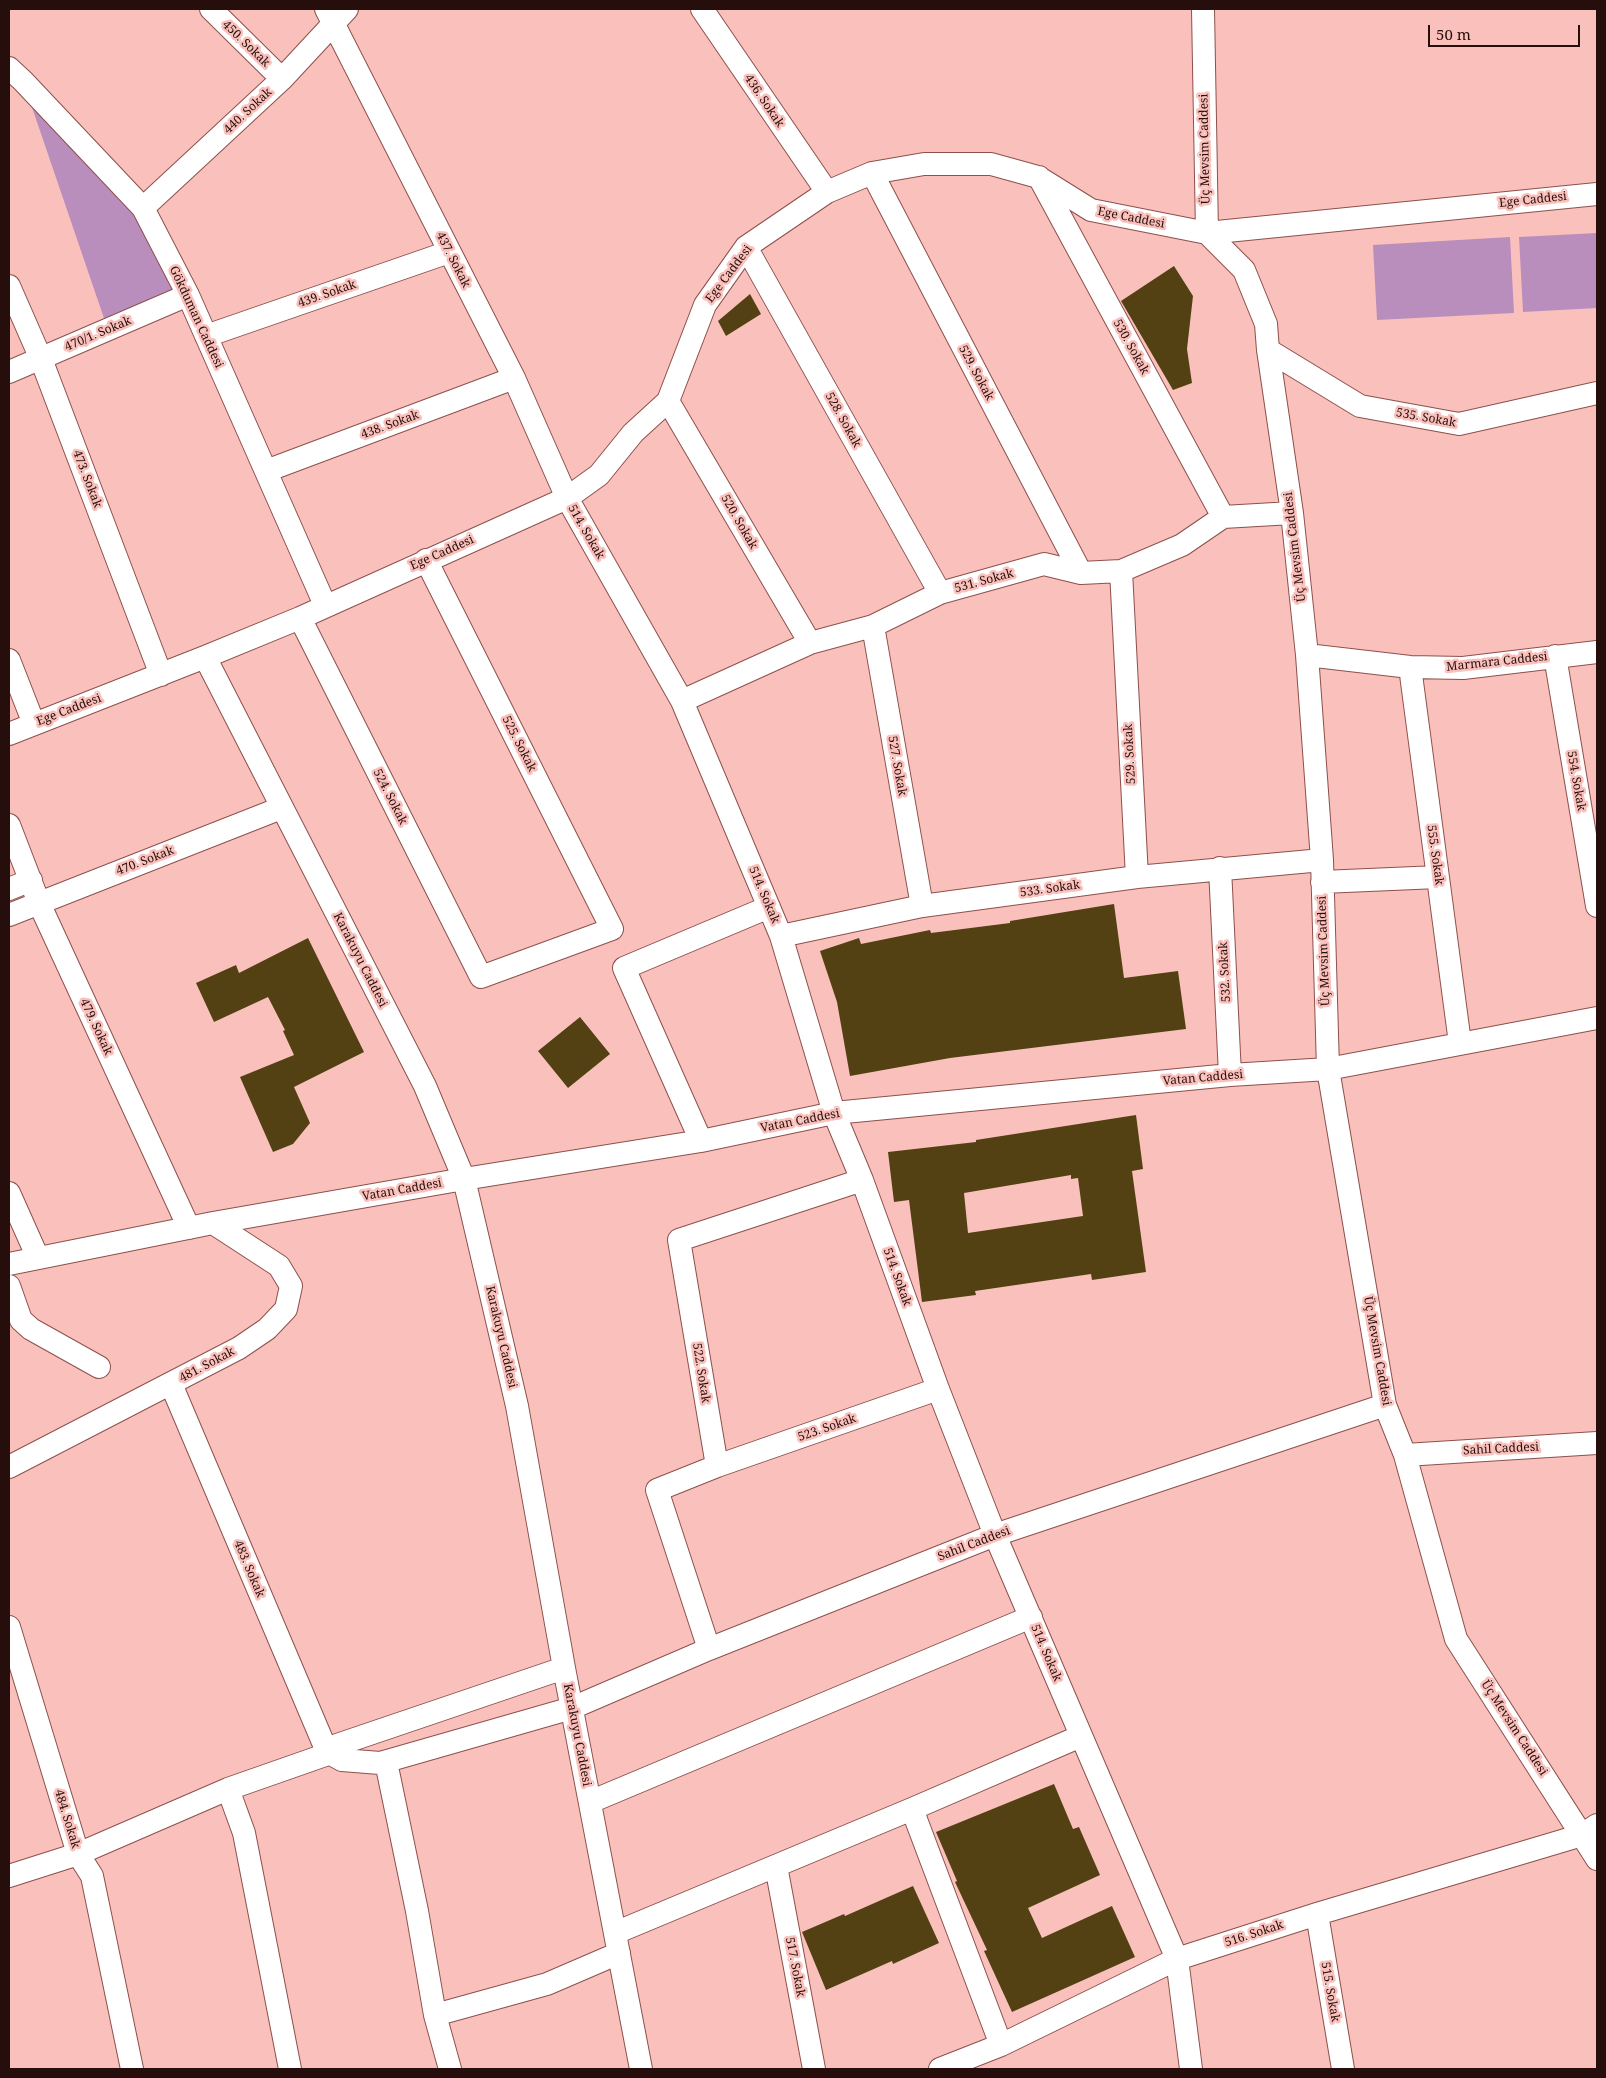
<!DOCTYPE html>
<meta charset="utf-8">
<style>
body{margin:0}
#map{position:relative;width:1606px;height:2078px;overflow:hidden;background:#fac1bc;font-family:"Noto Serif",serif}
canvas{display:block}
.frame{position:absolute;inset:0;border:10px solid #260e0c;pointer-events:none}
.scale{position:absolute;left:1428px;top:25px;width:152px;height:22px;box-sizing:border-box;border:2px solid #260e0c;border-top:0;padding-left:6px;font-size:15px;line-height:18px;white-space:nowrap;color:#260e0c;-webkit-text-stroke:4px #fac1bc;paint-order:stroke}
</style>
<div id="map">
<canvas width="1606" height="2078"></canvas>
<div class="frame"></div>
<div class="scale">50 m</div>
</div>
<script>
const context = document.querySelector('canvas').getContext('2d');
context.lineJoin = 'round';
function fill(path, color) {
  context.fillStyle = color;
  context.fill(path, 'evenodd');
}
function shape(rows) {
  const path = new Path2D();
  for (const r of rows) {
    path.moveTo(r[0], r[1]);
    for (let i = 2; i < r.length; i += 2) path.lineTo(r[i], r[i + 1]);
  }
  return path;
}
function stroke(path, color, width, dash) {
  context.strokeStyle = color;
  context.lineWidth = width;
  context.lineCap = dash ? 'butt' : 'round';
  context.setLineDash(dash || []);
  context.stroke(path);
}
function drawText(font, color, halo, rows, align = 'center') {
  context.font = font + ' "Noto Serif",serif';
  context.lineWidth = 5;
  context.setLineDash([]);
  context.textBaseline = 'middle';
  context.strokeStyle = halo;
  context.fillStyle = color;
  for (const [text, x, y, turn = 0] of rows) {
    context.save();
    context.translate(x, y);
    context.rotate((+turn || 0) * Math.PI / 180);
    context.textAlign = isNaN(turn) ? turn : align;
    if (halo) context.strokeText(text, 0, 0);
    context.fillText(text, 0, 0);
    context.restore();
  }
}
fill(shape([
 [9,68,23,81,147,205,188,295,108,330,23,81,9,86],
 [1597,233,1597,308,1523,312,1519,237],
 [1510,237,1514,313,1377,320,1373,245]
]), '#ba8ebc');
fill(shape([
 [1174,266,1193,296,1187,349,1192,383,1173,390,1121,301],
 [750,294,761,314,726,336,718,321],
 [1114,904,1124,978,1178,971,1186,1029,950,1058,850,1076,837,1002,820,951,859,938,861,944,930,930,931,933,1010,923,1010,921],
 [308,938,364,1052,294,1087,310,1123,293,1144,273,1152,240,1077,294,1055,283,1031,285,1030,268,997,214,1022,196,983,236,965,239,973],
 [580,1017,610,1054,568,1088,538,1051],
 [1136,1115,1143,1169,1132,1171,1146,1272,1092,1280,1091,1274,975,1291,976,1295,922,1302,909,1200,894,1202,888,1152,976,1142,976,1140],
 [1071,1175,1071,1179,1078,1178,1083,1216,968,1233,964,1193],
 [1054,1784,1073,1829,1079,1827,1100,1875,1028,1908,1042,1938,1112,1906,1135,1957,1012,2012,984,1951,987,1950,955,1882,957,1881,936,1832],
 [913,1886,939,1943,893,1964,892,1961,826,1990,802,1932,844,1914,845,1916]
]), '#534013');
const minor = shape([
 [211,9,282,79],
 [326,9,514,378,567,498,682,701,781,936,834,1113,862,1180,938,1389,995,1535,1177,1959,1191,2069],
 [702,9,827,192],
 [1203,9,1207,233,1244,270,1266,324,1268,350,1292,513,1307,655,1322,860,1328,1069,1385,1405,1405,1455,1456,1639,1597,1859],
 [9,68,23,81,143,208,188,295,325,605],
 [872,173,1081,573],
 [1039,177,1223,517],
 [143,208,282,79,347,9],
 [746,247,940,593],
 [9,286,41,359,161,675],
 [206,336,449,252],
 [1268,350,1360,406,1459,424,1597,393],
 [9,372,188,295],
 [668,401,810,643],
 [266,471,514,378],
 [1121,571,1137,877],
 [300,618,481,977,612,929,426,560],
 [873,626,922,906],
 [1307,655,1410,667,1463,668,1597,652],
 [1555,656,1597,906],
 [205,657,425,1086,464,1179,517,1406,564,1668,641,2069],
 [9,660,34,724],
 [1410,667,1460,1043],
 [682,701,810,643,873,626,940,593,1044,564,1081,573,1121,571,1182,545,1223,517,1292,513],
 [9,734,205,657,300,618,567,498,599,475,633,433,668,401,705,305,746,247,827,192,872,173,924,164,991,164,1038,177,1091,210,1207,233,1597,194],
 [9,825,39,903,189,1228],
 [1220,868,1230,1075],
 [1322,882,1438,877],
 [9,889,31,880],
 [9,915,281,808],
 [781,936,922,906,1137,877,1322,860],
 [701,1141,624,968,769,907],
 [9,1193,38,1258],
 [9,1264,213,1223,464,1179,701,1141,834,1113,1230,1075,1328,1069,1597,1018],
 [9,1286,21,1320,31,1329,99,1367],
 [171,1384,328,1754],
 [1405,1455,1597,1443],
 [717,1466,938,1389],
 [9,1467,239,1348,267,1329,286,1309,291,1286,279,1266,213,1223],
 [9,1627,78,1854,92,1876,132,2069],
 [709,1649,657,1490,717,1466,679,1240,862,1180],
 [331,1754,337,1745,564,1668],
 [386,1762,417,1911,435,2015,547,1984,619,1953],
 [228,1789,244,1833,290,2069],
 [590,1802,1031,1617],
 [912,1809,1001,2045],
 [776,1866,814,2069],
 [9,1876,78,1854,228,1789,328,1754,331,1754,342,1760,380,1763,572,1708,709,1649,995,1535,1385,1405],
 [1317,1914,1343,2069],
 [615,1933,912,1809,1081,1736],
 [435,2015,450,2069],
 [940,2069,1001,2045,1177,1959,1317,1914,1582,1835,1597,1825]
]);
stroke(minor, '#8d504c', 24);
stroke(minor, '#fff', 22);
drawText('12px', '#260e0c', '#fac1bc', [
 ["450. Sokak",246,44,44],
 ["436. Sokak",764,101,56],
 ["440. Sokak",248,111,-43],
 ["Üç Mevsim Caddesi",1205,149,-91],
 ["Ege Caddesi",1533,200,-6],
 ["Ege Caddesi",1131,218,11],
 ["437. Sokak",453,260,63],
 ["Ege Caddesi",729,274,-53],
 ["439. Sokak",327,294,-19],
 ["Gökduman Caddesi",196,317,65],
 ["470/1. Sokak",98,334,-23],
 ["530. Sokak",1131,347,61],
 ["529. Sokak",976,373,62],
 ["535. Sokak",1426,418,10],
 ["528. Sokak",843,420,61],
 ["438. Sokak",390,425,-20],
 ["473. Sokak",87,479,69],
 ["520. Sokak",739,522,60],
 ["514. Sokak",586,532,60],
 ["Üç Mevsim Caddesi",1295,547,-97],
 ["Ege Caddesi",442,553,-24],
 ["531. Sokak",984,581,-15],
 ["Marmara Caddesi",1497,662,-6],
 ["Ege Caddesi",69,710,-21],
 ["525. Sokak",519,744,63],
 ["529. Sokak",1130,754,-93],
 ["527. Sokak",897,766,80],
 ["554. Sokak",1576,781,80],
 ["524. Sokak",390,797,63],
 ["555. Sokak",1435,855,82],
 ["470. Sokak",145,861,-21],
 ["533. Sokak",1050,889,-8],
 ["514. Sokak",764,895,67],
 ["Üç Mevsim Caddesi",1324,951,-92],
 ["Karakuyu Caddesi",360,960,63],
 ["532. Sokak",1225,972,-93],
 ["479. Sokak",96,1027,65],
 ["Vatan Caddesi",1203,1078,-5],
 ["Vatan Caddesi",800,1121,-11],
 ["Vatan Caddesi",402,1190,-10],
 ["514. Sokak",897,1277,70],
 ["Karakuyu Caddesi",501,1337,77],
 ["Üç Mevsim Caddesi",1377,1351,80],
 ["481. Sokak",207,1365,-28],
 ["522. Sokak",701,1373,81],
 ["523. Sokak",827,1428,-19],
 ["Sahil Caddesi",1501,1449,-3],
 ["Sahil Caddesi",974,1544,-21],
 ["483. Sokak",249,1569,67],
 ["514. Sokak",1046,1653,67],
 ["Üç Mevsim Caddesi",1514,1728,57],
 ["Karakuyu Caddesi",577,1735,79],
 ["484. Sokak",67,1819,73],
 ["516. Sokak",1254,1934,-18],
 ["517. Sokak",795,1967,79],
 ["515. Sokak",1330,1992,80]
]);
</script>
